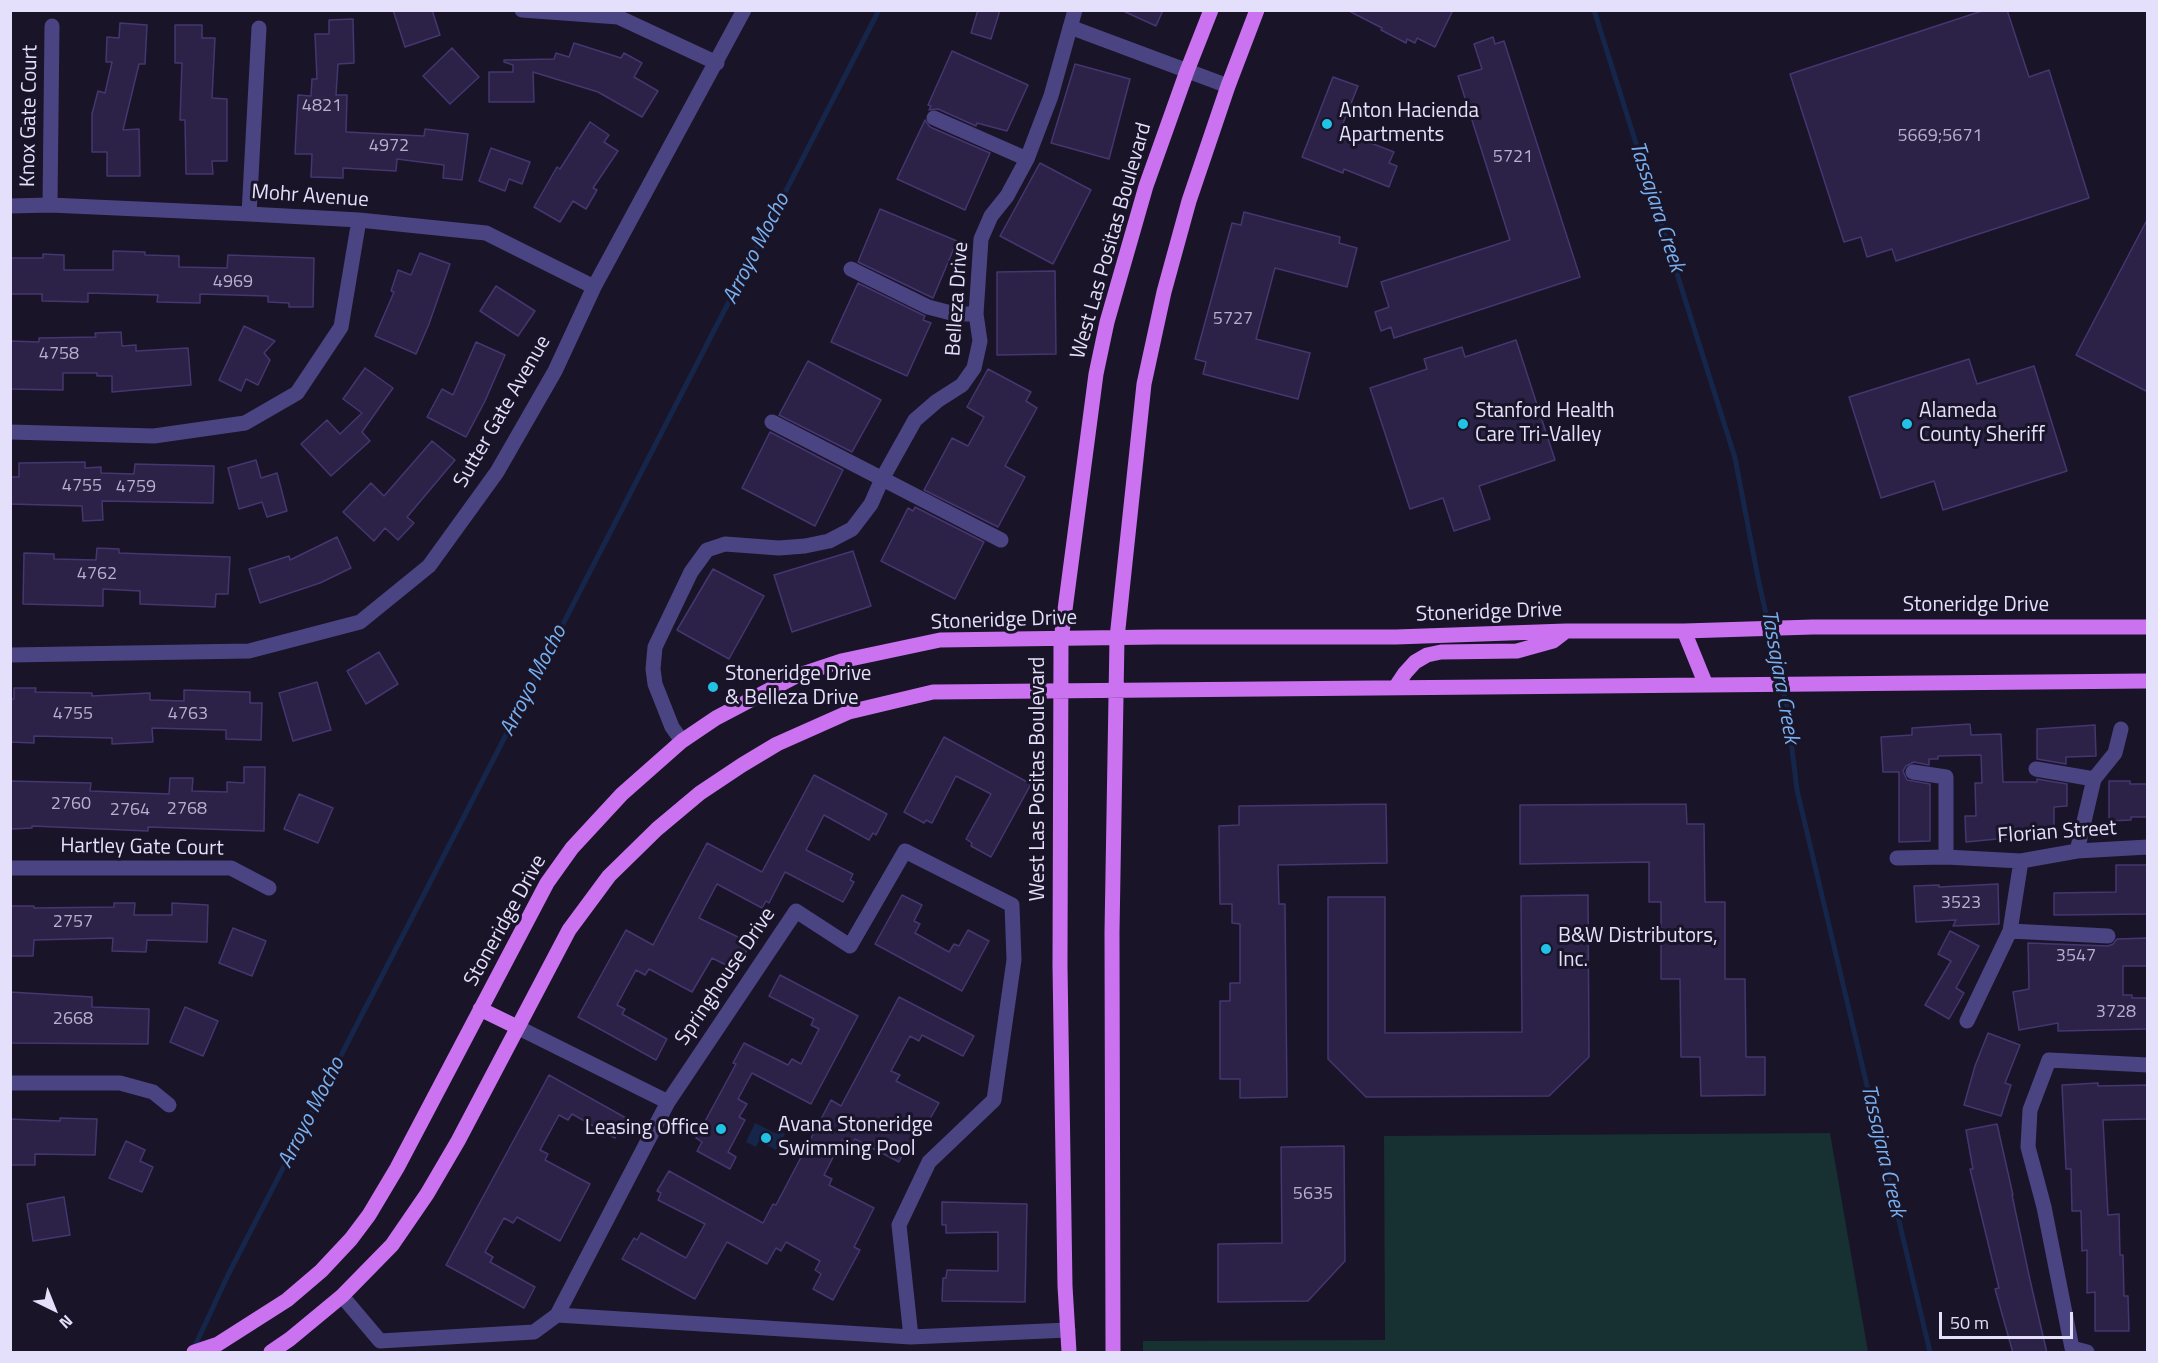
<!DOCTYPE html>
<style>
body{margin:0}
#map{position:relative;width:2158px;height:1363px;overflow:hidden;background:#191428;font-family:"Titillium Web",sans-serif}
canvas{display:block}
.frame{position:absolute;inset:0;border:12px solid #e4dffb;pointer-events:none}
.north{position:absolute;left:24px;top:1279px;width:60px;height:60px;-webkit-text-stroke:4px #191428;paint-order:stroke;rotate:137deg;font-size:16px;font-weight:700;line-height:24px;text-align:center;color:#e4dffb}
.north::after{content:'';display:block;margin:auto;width:21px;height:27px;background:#e4dffb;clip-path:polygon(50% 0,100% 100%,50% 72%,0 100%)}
.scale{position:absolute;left:1939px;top:1312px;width:134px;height:27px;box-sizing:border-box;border:3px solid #e4dffb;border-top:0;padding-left:8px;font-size:18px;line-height:21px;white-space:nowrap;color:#e4dffb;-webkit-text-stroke:4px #191428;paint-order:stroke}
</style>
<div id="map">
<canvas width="2158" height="1363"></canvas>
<div class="frame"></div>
<div class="north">N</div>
<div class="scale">50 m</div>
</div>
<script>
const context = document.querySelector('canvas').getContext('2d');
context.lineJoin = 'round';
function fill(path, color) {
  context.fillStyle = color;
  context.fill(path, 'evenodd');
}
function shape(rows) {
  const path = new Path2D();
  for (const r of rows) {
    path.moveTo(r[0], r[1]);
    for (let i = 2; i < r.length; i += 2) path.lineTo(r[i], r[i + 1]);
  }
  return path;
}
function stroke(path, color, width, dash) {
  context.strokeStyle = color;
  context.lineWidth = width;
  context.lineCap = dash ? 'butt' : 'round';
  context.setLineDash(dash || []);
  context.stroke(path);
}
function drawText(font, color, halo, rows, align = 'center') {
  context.font = font + ' "Titillium Web",sans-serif';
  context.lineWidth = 6;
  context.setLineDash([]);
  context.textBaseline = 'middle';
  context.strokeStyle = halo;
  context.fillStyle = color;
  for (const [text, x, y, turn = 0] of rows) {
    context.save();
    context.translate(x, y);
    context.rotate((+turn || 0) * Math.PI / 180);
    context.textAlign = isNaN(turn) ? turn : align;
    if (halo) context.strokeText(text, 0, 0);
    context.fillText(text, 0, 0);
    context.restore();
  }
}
fill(shape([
 [1830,1133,1868,1352,1143,1352,1143,1341,1385,1340,1384,1136]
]), '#173031');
fill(shape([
 [755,1123,775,1133,778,1130,785,1134,776,1150,759,1141,756,1147,746,1142]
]), '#15264a');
stroke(shape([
 [1594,10,1735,458,1759,583,1787,707,1797,790,1930,1352],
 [194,1348,228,1275,879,10]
]), '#15264a', 5);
const building = shape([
 [393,10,432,10,440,35,405,47,393,10],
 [978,10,1000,10,991,39,971,33,978,10],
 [1121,10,1163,10,1156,26,1121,10],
 [1347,10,1453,10,1435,47,1417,38,1415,43,1407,39,1406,43,1381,30,1382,28,1347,10],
 [1985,10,2007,10,2029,77,2049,70,2089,198,1896,261,1892,249,1867,257,1861,237,1844,242,1790,74,1985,10],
 [353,19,354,63,338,64,336,95,347,95,346,132,424,136,425,129,468,134,462,180,443,178,444,165,397,159,396,171,343,168,343,178,311,177,312,154,295,154,298,95,311,96,312,79,317,79,315,34,329,34,329,20,353,19],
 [120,23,147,25,145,64,139,64,123,130,139,129,140,176,107,176,107,152,92,152,92,114,98,91,105,93,112,62,106,62,107,37,119,38,120,23],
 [175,25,202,25,202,38,215,38,212,98,227,99,227,161,212,161,213,174,186,174,185,120,180,120,182,63,175,63,175,25],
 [1493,37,1495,44,1504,41,1580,277,1394,338,1391,327,1381,331,1375,312,1389,307,1381,282,1510,240,1458,76,1482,69,1474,44,1493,37],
 [574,43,621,58,624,53,642,63,634,77,658,91,642,117,598,92,533,72,534,102,489,102,489,72,513,72,513,65,504,62,504,60,554,59,556,53,569,57,574,43],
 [452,48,479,77,450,104,423,76,452,48],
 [952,51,1028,85,1007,131,977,123,976,126,938,109,929,110,931,106,928,105,952,51],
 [1075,64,1130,79,1109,159,1051,143,1075,64],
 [1333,77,1358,86,1340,131,1394,152,1389,163,1397,166,1389,187,1344,169,1343,173,1302,157,1333,77],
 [925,120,930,127,990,153,965,210,897,179,925,120],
 [590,122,609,135,604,142,618,151,593,188,597,190,586,209,573,201,560,222,534,207,557,167,560,169,590,122],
 [491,148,530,162,522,184,509,179,505,191,479,181,491,148],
 [1040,163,1091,190,1053,264,1000,236,1040,163],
 [880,209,957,241,933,298,858,262,880,209],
 [1244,212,1340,237,1339,243,1357,248,1347,287,1275,268,1256,339,1310,353,1298,399,1203,374,1206,362,1195,359,1232,223,1241,225,1244,212],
 [2148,218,2148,392,2076,355,2148,218],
 [113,251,145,252,145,255,179,256,179,267,227,268,228,255,314,258,313,307,289,307,289,303,268,302,268,296,200,294,200,303,157,302,158,295,88,293,88,302,42,301,42,294,10,294,10,258,43,258,43,254,64,255,64,270,113,270,113,251],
 [420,253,450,264,429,324,416,354,375,336,394,292,391,291,398,270,411,275,420,253],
 [1055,271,1056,354,997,355,997,272,1055,271],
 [858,283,925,316,923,320,931,323,907,376,831,342,858,283],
 [496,286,535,311,518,336,480,311,496,286],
 [244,326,275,341,264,353,270,360,258,385,246,379,241,391,219,380,244,326],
 [121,332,122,346,136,345,136,351,188,348,191,385,112,392,112,376,97,376,97,373,63,373,63,390,10,389,10,341,39,342,39,338,96,337,95,333,121,332],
 [1516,340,1555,460,1479,486,1490,519,1454,531,1443,498,1410,509,1370,388,1427,369,1424,359,1462,347,1465,357,1516,340],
 [476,342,505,355,485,401,466,437,427,417,442,389,453,395,476,342],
 [1969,359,1977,384,2034,366,2067,471,1943,510,1934,481,1881,498,1849,397,1969,359],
 [808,361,881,400,852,452,779,415,808,361],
 [365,368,393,388,362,432,370,441,331,476,301,444,327,420,340,434,362,413,343,399,365,368],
 [988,369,1031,392,1026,401,1037,408,1005,466,1025,477,998,527,924,490,952,438,968,446,984,417,967,407,988,369],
 [770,432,843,470,815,526,742,488,770,432],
 [432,441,455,460,407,517,414,523,398,540,385,528,374,541,343,512,371,483,384,496,432,441],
 [256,460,261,478,277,473,287,511,267,517,262,502,239,509,228,468,256,460],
 [85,462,85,468,101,467,101,473,134,474,135,464,214,466,213,503,102,501,103,520,83,521,82,506,10,504,10,477,19,477,19,463,85,462],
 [915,507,984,542,955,599,881,561,908,508,913,511,915,507],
 [337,537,351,568,320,583,260,603,249,569,289,556,290,560,337,537],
 [97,548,119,549,119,553,230,557,228,594,216,594,215,607,140,604,140,591,103,589,103,606,23,604,24,553,54,554,54,559,96,560,97,548],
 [853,551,871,606,792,632,774,575,853,551],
 [713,569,764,596,729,659,677,630,713,569],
 [379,652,398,684,366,704,347,671,379,652],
 [317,682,331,730,293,741,279,693,317,682],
 [14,688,36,688,35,692,92,693,92,696,150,693,150,700,184,701,184,690,250,692,250,703,262,703,261,740,226,739,226,730,152,728,153,742,112,744,112,738,34,736,34,743,10,742,10,699,14,699,14,688],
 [1970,724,1971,735,2001,734,2003,782,2037,782,2037,779,2067,784,2067,806,2054,807,2054,839,1997,839,1966,842,1965,816,1976,816,1975,783,1982,783,1981,755,1938,756,1938,759,1929,759,1929,765,1914,762,1906,766,1903,771,1907,780,1930,784,1930,841,1899,842,1899,772,1883,772,1881,737,1912,735,1912,728,1970,724],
 [2095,725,2096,756,2066,757,2066,764,2037,759,2037,729,2095,725],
 [944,737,1031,784,991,857,971,846,972,843,966,839,991,794,956,776,932,823,926,820,924,823,904,812,944,737],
 [244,767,265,767,264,831,148,827,148,831,32,826,32,828,11,829,10,781,91,783,90,791,169,794,170,778,193,778,192,791,227,792,227,782,244,783,244,767],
 [814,775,887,814,876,835,873,833,869,840,824,815,806,850,853,874,850,880,854,882,843,902,785,872,769,903,766,901,762,908,717,884,699,918,746,941,743,948,747,950,736,970,712,958,692,992,649,969,645,975,636,970,617,1005,625,1009,622,1014,667,1039,656,1060,578,1017,626,930,653,945,707,843,762,872,814,775],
 [2109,781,2130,781,2130,784,2148,784,2148,817,2131,817,2131,820,2109,821,2109,781],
 [299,794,333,808,318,843,284,829,299,794],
 [1386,804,1387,863,1278,865,1279,904,1285,904,1287,1097,1240,1098,1240,1079,1220,1079,1220,1001,1230,1001,1230,983,1240,983,1240,924,1232,923,1232,904,1220,904,1219,826,1239,825,1239,806,1386,804],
 [1686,804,1687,824,1704,824,1705,902,1725,902,1725,979,1745,979,1746,1057,1765,1057,1765,1095,1701,1096,1700,1057,1681,1057,1680,979,1661,979,1661,902,1649,902,1649,862,1520,864,1520,805,1686,804],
 [2116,865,2148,865,2148,914,2054,915,2054,893,2116,892,2116,865],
 [1998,884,1999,924,1953,926,1956,920,1916,922,1914,886,1939,885,1939,887,1998,884],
 [902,895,922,905,914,921,920,924,915,933,949,952,954,944,959,946,968,930,989,941,962,991,875,944,902,895],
 [1588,895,1589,1057,1549,1096,1366,1097,1328,1059,1328,897,1385,897,1385,1033,1522,1032,1521,896,1588,895],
 [114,903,135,903,134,915,172,915,172,903,208,905,207,942,147,940,146,952,112,951,113,938,34,940,33,956,10,956,10,906,34,906,34,908,114,907,114,903],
 [233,928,266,941,252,976,219,963,233,928],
 [1950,931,1979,946,1956,988,1964,993,1949,1019,1925,1005,1951,961,1938,954,1950,931],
 [2148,938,2148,966,2123,966,2123,995,2132,995,2132,998,2148,998,2148,1029,2058,1031,2058,1023,2019,1030,2013,992,2029,989,2028,943,2108,946,2113,944,2117,939,2148,938],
 [780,975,858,1016,811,1104,752,1073,738,1099,747,1104,739,1117,745,1120,728,1152,736,1157,730,1169,697,1151,702,1142,696,1138,736,1064,733,1063,744,1043,788,1065,792,1059,801,1064,819,1029,811,1025,814,1019,769,996,780,975],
 [10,992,92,997,92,1007,149,1009,148,1044,10,1043,10,992],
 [899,997,974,1036,963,1056,922,1035,919,1041,910,1036,891,1071,900,1075,896,1081,939,1103,927,1124,921,1120,899,1162,855,1139,852,1145,842,1140,824,1175,832,1179,829,1185,874,1208,854,1247,860,1250,833,1300,813,1289,821,1274,815,1270,820,1261,786,1242,781,1251,776,1248,767,1264,727,1242,695,1299,622,1259,634,1238,637,1240,641,1233,686,1258,705,1224,658,1200,661,1193,657,1191,669,1171,763,1223,773,1204,776,1205,831,1100,841,1106,899,997],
 [185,1007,218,1021,203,1056,170,1042,185,1007],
 [1988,1033,2020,1045,2005,1083,2011,1085,2001,1116,1964,1105,1975,1066,1988,1033],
 [549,1075,626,1118,615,1138,572,1114,568,1120,559,1115,540,1150,548,1154,545,1160,590,1184,560,1241,517,1217,513,1223,504,1218,485,1252,493,1257,490,1262,535,1287,524,1308,446,1265,549,1075],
 [2098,1083,2098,1086,2148,1085,2148,1119,2103,1120,2108,1215,2119,1214,2120,1255,2123,1255,2124,1296,2128,1296,2129,1331,2095,1331,2095,1292,2087,1293,2087,1250,2082,1251,2081,1211,2072,1211,2071,1169,2066,1169,2062,1085,2098,1083],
 [60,1118,97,1119,95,1155,35,1154,35,1165,10,1165,10,1119,60,1121,60,1118],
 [1997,1124,2013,1195,2012,1195,2030,1280,2047,1353,2013,1353,1995,1289,1999,1288,1970,1169,1973,1169,1966,1130,1997,1124],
 [126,1141,145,1150,140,1161,153,1167,142,1192,109,1178,126,1141],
 [1344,1146,1345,1261,1308,1301,1218,1302,1218,1244,1282,1243,1281,1147,1344,1146],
 [64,1197,70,1235,33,1241,27,1204,64,1197],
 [942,1202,1027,1204,1025,1302,942,1301,943,1278,946,1278,947,1270,998,1271,998,1232,946,1233,946,1225,942,1225,942,1202]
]);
fill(building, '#2c2247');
stroke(building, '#463670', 1.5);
stroke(shape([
 [522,10,618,17,717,63],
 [1070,27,1228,86],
 [934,118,1027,159],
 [50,205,52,26],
 [10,206,50,205,249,214,359,220,486,233,594,287],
 [249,214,259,28],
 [851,269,928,307,955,314,976,314],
 [772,422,1001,540],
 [10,432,154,436,245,423,297,393,341,327,359,220],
 [10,655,249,651,360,622,429,566,497,472,555,371,594,287,744,10],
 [682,741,672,727,655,684,653,669,655,647,691,572,707,550,725,544,779,548,805,546,829,541,852,529,871,504,882,479,915,420,937,401,962,385,974,368,980,341,976,314,981,239,991,216,1007,196,1027,159,1051,96,1075,10],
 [2036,769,2094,779],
 [1913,772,1946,777,1946,857],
 [2077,851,2094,779,2115,753,2121,729],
 [1897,858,1946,857,2021,861,2077,851,2148,847],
 [10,868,231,868,269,888],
 [2010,931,2108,936],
 [1967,1021,2010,931,2021,861],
 [517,1027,668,1102],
 [10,1083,120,1083,153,1092,169,1105],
 [342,1296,380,1341,534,1332,557,1315,911,1337,1068,1330],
 [557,1315,668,1102,796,911,850,946,905,851,1012,905,1014,960,994,1100,929,1162,899,1225,911,1337],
 [2087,1352,2072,1348,2044,1207,2028,1147,2030,1110,2049,1060,2148,1065]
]), '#4b4482', 15);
stroke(shape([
 [1684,631,1706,685],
 [1395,688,1405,673,1415,662,1427,655,1441,652,1517,651,1553,641,1566,631],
 [480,1009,517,1027],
 [194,1352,218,1344,287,1300,321,1271,351,1239,369,1215,397,1168,547,883,572,848,622,794,682,741,716,718,796,676,841,661,940,640,1157,637,1396,637,1566,631,1684,631,1813,627,2148,627],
 [271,1352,290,1339,342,1296,392,1245,427,1194,458,1141,569,930,609,876,657,829,700,793,742,765,777,744,849,712,933,692,2148,681],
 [1069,1352,1065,1286,1060,966,1061,640,1096,374,1107,322,1146,186,1187,71,1211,10],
 [1113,1352,1112,932,1117,638,1144,384,1164,292,1189,201,1228,86,1257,10]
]), '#ca72ef', 15);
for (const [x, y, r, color] of [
 [1327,124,6,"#21c2e5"],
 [1463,424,6,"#21c2e5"],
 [1907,424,6,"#21c2e5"],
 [713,687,6,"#21c2e5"],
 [1546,949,6,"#21c2e5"],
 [721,1129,6,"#21c2e5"],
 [766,1138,6,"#21c2e5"]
]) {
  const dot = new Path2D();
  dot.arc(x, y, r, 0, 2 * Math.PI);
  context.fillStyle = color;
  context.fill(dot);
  stroke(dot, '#191428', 2);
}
drawText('18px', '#b6b0ce', null, [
 ["4821",322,107],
 ["5669;5671",1940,137],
 ["4972",389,147],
 ["5721",1513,158],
 ["4969",233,283],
 ["5727",1233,320],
 ["4758",59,355],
 ["4755",82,487],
 ["4759",136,488],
 ["4762",97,575],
 ["4755",73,715],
 ["4763",188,715],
 ["2760",71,805],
 ["2768",187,810],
 ["2764",130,811],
 ["3523",1961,904],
 ["2757",73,923],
 ["3547",2076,957],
 ["3728",2116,1013],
 ["2668",73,1020],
 ["5635",1313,1195]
]);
drawText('21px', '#e4dffb', '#191428', [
 ["Anton Hacienda",1339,112],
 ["Apartments",1339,136],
 ["Stanford Health",1475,412],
 ["Care Tri-Valley",1475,436],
 ["Alameda",1919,412],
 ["County Sheriff",1919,436],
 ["Stoneridge Drive",725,675],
 ["& Belleza Drive",725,699],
 ["B&W Distributors,",1558,937],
 ["Inc.",1558,961],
 ["Avana Stoneridge",778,1126],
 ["Swimming Pool",778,1150],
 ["Leasing Office",709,1129,"right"]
], 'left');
drawText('21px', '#e4dffb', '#191428', [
 ["Knox Gate Court",30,116,-89],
 ["Mohr Avenue",310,197,4],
 ["West Las Positas Boulevard",1112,241,-74],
 ["Belleza Drive",958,299,-86],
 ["Sutter Gate Avenue",503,412,-60],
 ["Stoneridge Drive",1976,606],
 ["Stoneridge Drive",1489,613,-2],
 ["Stoneridge Drive",1004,621,-2],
 ["West Las Positas Boulevard",1039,779,-90],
 ["Florian Street",2057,833,-4],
 ["Hartley Gate Court",142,848,1],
 ["Stoneridge Drive",506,921,-61],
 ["Springhouse Drive",726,977,-56]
]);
drawText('italic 22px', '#78afef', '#191428', [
 ["Tassajara Creek",1656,207,72],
 ["Arroyo Mocho",757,249,-63],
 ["Tassajara Creek",1779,677,80],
 ["Arroyo Mocho",534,681,-63],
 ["Arroyo Mocho",312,1113,-63],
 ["Tassajara Creek",1882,1151,77]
]);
</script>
